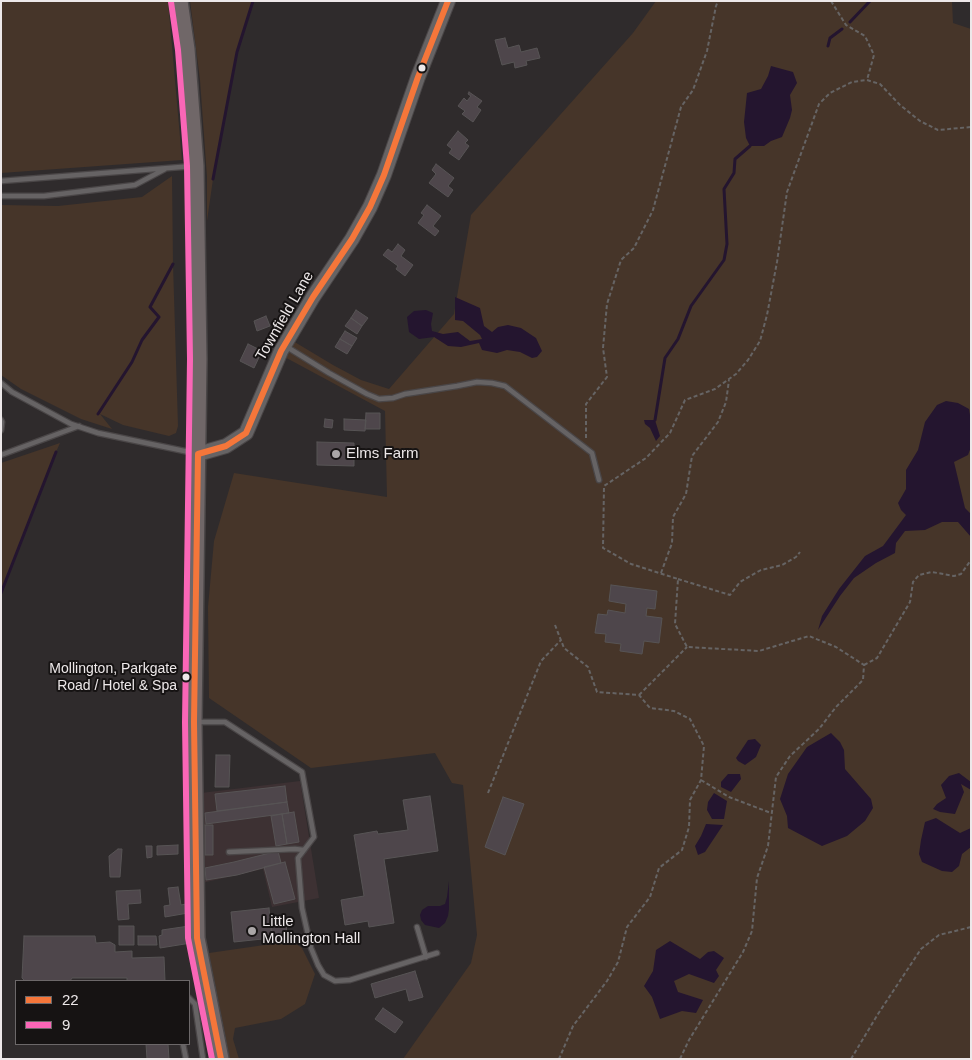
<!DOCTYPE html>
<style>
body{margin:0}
#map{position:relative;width:972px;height:1060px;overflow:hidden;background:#2f2b2c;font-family:Helvetica,sans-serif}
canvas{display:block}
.frame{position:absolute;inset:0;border:2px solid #ede8e9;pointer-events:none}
.legend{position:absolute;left:15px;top:980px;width:175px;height:65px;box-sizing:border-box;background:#161313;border:1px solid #6c6869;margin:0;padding:6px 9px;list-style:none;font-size:15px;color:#ede8e9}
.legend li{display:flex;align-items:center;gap:10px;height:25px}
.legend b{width:25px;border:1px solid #6c6869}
</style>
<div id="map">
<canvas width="972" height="1060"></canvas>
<div class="frame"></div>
<ul class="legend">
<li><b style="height:6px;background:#f5763a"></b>22</li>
<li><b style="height:6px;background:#fa66b7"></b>9</li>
</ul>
</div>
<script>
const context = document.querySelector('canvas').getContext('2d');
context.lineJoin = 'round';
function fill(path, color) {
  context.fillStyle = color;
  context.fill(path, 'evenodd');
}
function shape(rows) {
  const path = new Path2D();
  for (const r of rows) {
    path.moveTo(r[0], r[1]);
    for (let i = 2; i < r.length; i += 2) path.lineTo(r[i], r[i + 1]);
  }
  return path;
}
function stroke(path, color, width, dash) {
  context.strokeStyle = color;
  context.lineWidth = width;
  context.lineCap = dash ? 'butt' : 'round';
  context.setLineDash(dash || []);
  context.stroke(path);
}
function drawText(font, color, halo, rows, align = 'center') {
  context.font = font + ' Helvetica,sans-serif';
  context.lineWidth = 4;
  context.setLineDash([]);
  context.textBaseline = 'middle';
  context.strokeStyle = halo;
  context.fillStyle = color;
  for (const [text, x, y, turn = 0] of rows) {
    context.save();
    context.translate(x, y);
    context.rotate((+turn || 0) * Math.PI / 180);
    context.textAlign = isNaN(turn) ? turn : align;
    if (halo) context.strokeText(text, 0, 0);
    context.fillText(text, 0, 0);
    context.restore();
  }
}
fill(shape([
 [300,781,319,898,272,907,263,869,202,883,201,793]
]), '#3d3133');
fill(shape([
 [1,1,168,1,182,160,1,173],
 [190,1,253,1,237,52,213,179,207,221,207,177,200,80],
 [656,1,952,1,953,23,971,29,971,1059,403,1059,471,963,477,935,463,785,452,783,435,753,311,768,209,698,208,607,214,541,234,473,387,497,385,411,279,354,288,338,333,365,361,380,389,389,454,314,471,215,633,33],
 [172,176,173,264,178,426,176,433,169,436,123,425,100,414,112,429,81,419,21,389,1,375,1,205,58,206,142,197],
 [60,443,56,452,1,593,1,463],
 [292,941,302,948,315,974,305,1004,281,1019,235,1028,233,1039,239,1059,230,1059,209,953]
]), '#463529');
fill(shape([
 [771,66,793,72,797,83,790,95,792,110,790,118,782,137,771,141,764,146,750,146,746,138,744,122,747,93,761,89,768,76],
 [455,297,480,308,484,326,492,332,498,327,508,325,521,328,536,338,542,351,537,357,532,358,520,352,507,350,497,353,482,350,479,343,461,347,448,346,434,337,419,339,409,332,407,317,414,311,426,310,433,313,431,324,432,331,443,334,458,332,470,341,482,339,480,335,463,321,455,320],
 [946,401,958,403,969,409,971,421,971,447,968,455,954,462,965,508,971,514,971,537,958,522,942,522,925,530,905,531,896,543,895,553,876,563,854,578,840,596,818,630,822,616,839,589,865,556,883,546,906,515,901,510,898,503,906,489,906,470,918,450,925,422,937,405],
 [644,420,655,420,660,436,656,441,650,428,645,424],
 [831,733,840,742,844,750,845,769,871,799,873,808,865,821,847,836,822,846,788,828,787,816,780,799,788,774,807,747],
 [755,739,761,745,756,757,745,765,738,761,736,758,748,740],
 [959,773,971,782,971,790,961,784,964,792,955,814,940,812,933,809,937,804,946,798,941,785,949,776],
 [728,774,740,774,741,779,731,792,721,787,721,782],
 [714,793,727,801,724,819,712,819,707,810,708,802],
 [936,818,960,833,971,828,971,847,962,854,959,866,952,872,942,871,922,862,919,854,921,840,925,822],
 [706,824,723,825,705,852,698,855,695,846,701,836],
 [449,881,449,909,448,916,445,923,439,928,425,925,421,920,420,915,422,910,428,906,440,906,445,904,447,897],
 [670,941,700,959,708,952,714,951,724,958,716,970,719,976,714,983,689,974,674,981,678,992,703,1000,696,1013,682,1011,660,1019,652,997,644,986,653,971,656,950]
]), '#24152f');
stroke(shape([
 [850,22,870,1],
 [828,46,830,38,842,29],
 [213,179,237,52,253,1],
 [98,414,132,362,142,340,159,317,150,307,173,264],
 [655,420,665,358,678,339,691,306,724,260,727,244,724,189,734,173,735,159,750,146],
 [1,593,56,452]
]), '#24152f', 3);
const building = shape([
 [505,38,508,48,519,45,521,52,537,48,540,58,526,61,527,65,515,68,514,62,502,65,495,40,505,38],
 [469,92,482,101,477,107,481,110,473,122,462,114,465,111,458,106,464,98,467,101,471,96,468,94,469,92],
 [458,131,468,140,465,143,469,146,459,160,449,153,452,149,447,145,458,131],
 [436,164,454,178,448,186,453,190,448,197,429,183,436,174,432,170,436,164],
 [427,205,441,216,433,226,439,231,435,236,418,223,424,215,421,213,427,205],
 [398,244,405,250,401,256,413,265,405,276,396,269,398,266,383,255,388,249,392,252,398,244],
 [356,310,368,318,362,326,351,318,356,310],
 [266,316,270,326,257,331,254,321,266,316],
 [351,318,362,326,357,334,345,326,351,318],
 [345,331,357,338,352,346,340,339,345,331],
 [340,339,352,346,347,354,335,347,340,339],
 [248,344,262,351,254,368,240,361,248,344],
 [366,413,380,413,380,429,365,429,366,413],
 [325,419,333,420,332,428,324,427,325,419],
 [344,419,366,420,365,431,344,430,344,419],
 [317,442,354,443,354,466,317,465,317,442],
 [611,585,657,591,655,609,647,608,646,616,662,618,659,643,644,641,642,654,620,651,621,644,605,642,606,634,595,633,598,614,607,615,608,610,625,613,626,604,609,601,611,585],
 [216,755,230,755,229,787,215,787,216,755],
 [285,786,287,802,217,811,215,794,285,786],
 [430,796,438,851,384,859,394,923,369,927,368,921,345,925,341,900,364,896,354,835,377,831,378,834,408,830,403,800,430,796],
 [503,797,524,804,505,855,485,847,503,797],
 [287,802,289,813,206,824,205,813,287,802],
 [294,812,299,842,287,844,282,814,294,812],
 [282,814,287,844,276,846,271,816,282,814],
 [205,825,213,825,213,855,205,855,205,825],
 [178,845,178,854,157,855,157,846,178,845],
 [146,846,152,846,152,857,147,858,146,846],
 [118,849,122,849,120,877,110,877,109,856,118,849],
 [278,851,281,863,237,875,206,880,205,868,234,862,278,851],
 [285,862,295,899,274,904,264,867,285,862],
 [178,887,181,905,186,904,188,913,165,917,164,906,170,905,168,888,178,887],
 [140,890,141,903,128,904,129,919,118,920,116,891,140,890],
 [269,908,272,938,234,942,231,912,269,908],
 [286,922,287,937,272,938,271,923,286,922],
 [119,926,134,926,134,945,119,945,119,926],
 [189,926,191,943,160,948,159,936,162,935,162,930,189,926],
 [24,936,95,936,96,943,110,942,115,945,115,952,132,951,132,958,164,957,165,981,127,981,127,978,72,978,70,981,25,981,22,978,24,936],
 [138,936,156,936,157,945,138,945,138,936],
 [415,971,423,997,409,1001,406,989,375,998,371,984,415,971],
 [383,1008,403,1022,395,1033,375,1019,383,1008],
 [146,1044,168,1044,169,1059,147,1059,146,1044]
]);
fill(building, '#4e464b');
stroke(building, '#575455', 1);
const lane = shape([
 [1,181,194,166],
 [1,196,44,196,135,185,165,169],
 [287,347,329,373,367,394,379,399,393,398,405,394,457,386,477,382,492,383,505,386,592,453,599,480],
 [1,383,12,392,71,424,98,433,194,453],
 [1,420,2,422,1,430],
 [1,455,79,426],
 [195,722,225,722,302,772,314,837,298,858,302,908,311,948,318,965,324,975,335,981,350,980,437,953],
 [229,852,295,849,304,850],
 [417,927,426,957],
 [189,998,195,1004,203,1059],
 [183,1044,186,1059]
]);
const secondary = shape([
 [198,454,226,446,246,433,281,351,313,297,352,239,370,207,384,175,418,77,448,1]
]);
const primary = shape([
 [180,1,187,49,196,166,199,359,194,722,197,938,221,1059]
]);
stroke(lane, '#4a4647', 7);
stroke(secondary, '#4a4647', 16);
stroke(primary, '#4a4647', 18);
stroke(shape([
 [831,1,846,25,865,36,874,55,867,80],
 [586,438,586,404,607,377,603,348,607,304,621,260,634,248,653,210,681,107,693,90,707,51,716,6,718,1],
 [661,573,672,543,673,517,686,494,692,456,718,422,726,402,729,380],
 [678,579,730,595,740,582,761,570,782,565,796,557,800,552],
 [555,625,564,648,588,667,597,692,639,695,650,708,674,711,690,719,704,746,701,780,690,800,689,827,682,850,659,868,650,897,627,927,618,962,607,981,573,1026,559,1059],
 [864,665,877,658,910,602,913,582,919,575,932,572,954,576,961,574,971,560],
 [639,695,687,647],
 [701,780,729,797,771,813],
 [488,793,541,661,561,640],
 [680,1059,689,1040,743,952,752,931,757,878,768,846,776,777,790,756,819,729,836,707,863,680,864,665,836,647,809,636,759,651,687,647,675,624,678,579,631,564,603,548,604,486,646,458,670,433,685,400,715,389,736,374,748,360,760,341,767,315,777,262,787,192,819,104,830,93,852,82,867,80,880,84,900,105,920,121,938,130,971,127],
 [851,1059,878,1014,921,949,939,935,971,927]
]), '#666464', 2, [4, 2.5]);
stroke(lane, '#666364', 4.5);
stroke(secondary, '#666364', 14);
stroke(primary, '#706768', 15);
stroke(shape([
 [221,1059,197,938,194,722,198,454,226,446,246,433,281,351,313,297,352,239,370,207,384,175,418,77,448,1]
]), '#f5763a', 6);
stroke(shape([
 [171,2,178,50,187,166,190,359,185,722,188,938,212,1059]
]), '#fa66b7', 6);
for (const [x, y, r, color] of [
 [422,68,4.5,"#ede8e9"],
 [336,454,5,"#aaa6a7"],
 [186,677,4.5,"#ede8e9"],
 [252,931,5,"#aaa6a7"]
]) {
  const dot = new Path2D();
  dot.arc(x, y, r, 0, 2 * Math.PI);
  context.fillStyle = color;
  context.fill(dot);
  stroke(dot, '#161313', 2);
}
drawText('14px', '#ede8e9', '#161313', [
 ["Mollington, Parkgate",177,669],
 ["Road / Hotel & Spa",177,686]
], 'right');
drawText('15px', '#ede8e9', '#161313', [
 ["Townfield Lane",285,316,-60]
]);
drawText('15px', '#ede8e9', '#161313', [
 ["Elms Farm",346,454],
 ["Little",262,922],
 ["Mollington Hall",262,939]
], 'left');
</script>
